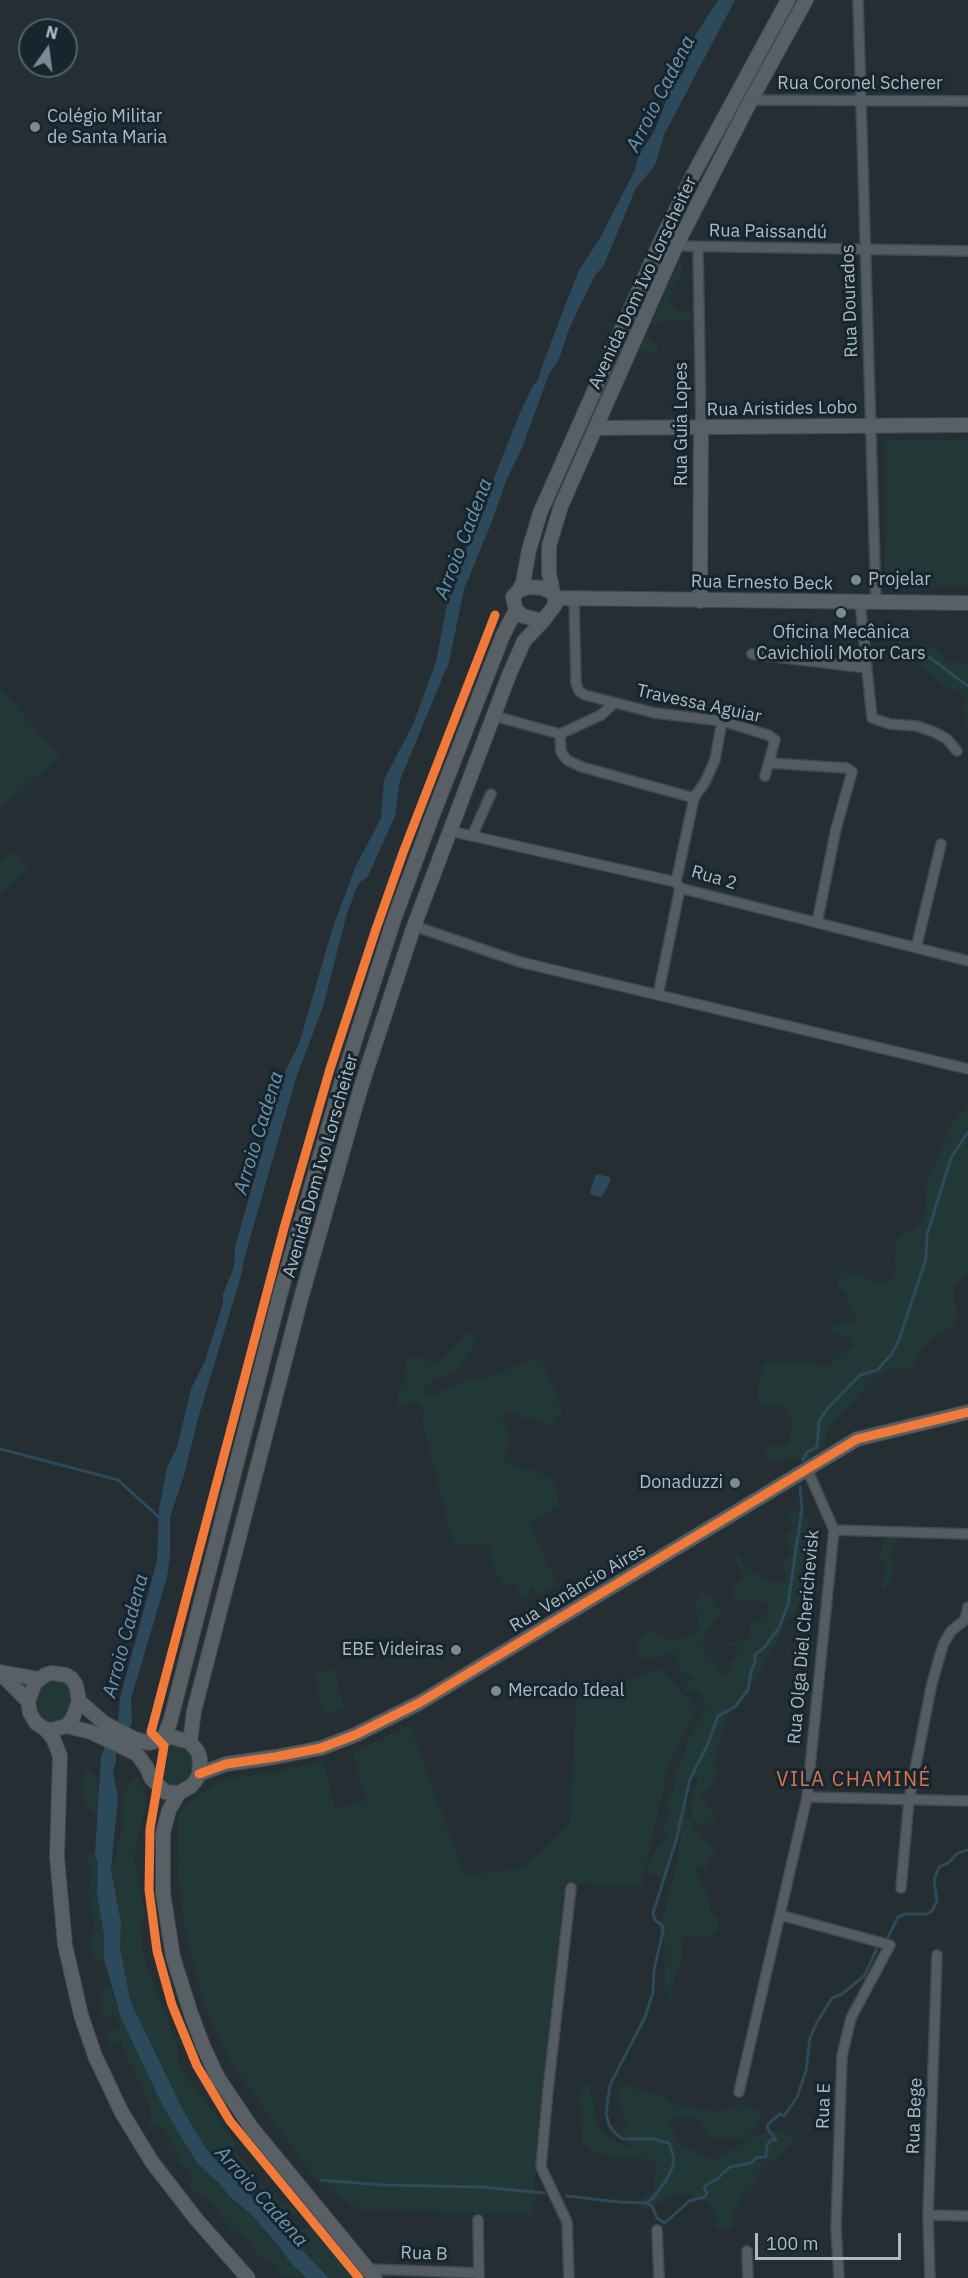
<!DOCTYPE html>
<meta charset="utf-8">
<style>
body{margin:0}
#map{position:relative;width:968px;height:2278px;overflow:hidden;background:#242e33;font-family:"IBM Plex Sans",sans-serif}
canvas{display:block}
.north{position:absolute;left:18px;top:18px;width:60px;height:60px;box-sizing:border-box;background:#17252e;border:2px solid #53616b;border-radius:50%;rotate:14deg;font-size:16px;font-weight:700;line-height:24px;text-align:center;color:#acbbc7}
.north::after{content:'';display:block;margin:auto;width:21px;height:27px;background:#7c8a93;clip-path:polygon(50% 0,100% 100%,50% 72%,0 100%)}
.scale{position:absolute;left:755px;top:2233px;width:146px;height:27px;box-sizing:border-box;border:3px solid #acbbc7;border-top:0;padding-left:8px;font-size:18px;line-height:21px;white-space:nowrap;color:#acbbc7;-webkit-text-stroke:4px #17252e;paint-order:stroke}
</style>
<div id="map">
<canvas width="968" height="2278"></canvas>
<div class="north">N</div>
<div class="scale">100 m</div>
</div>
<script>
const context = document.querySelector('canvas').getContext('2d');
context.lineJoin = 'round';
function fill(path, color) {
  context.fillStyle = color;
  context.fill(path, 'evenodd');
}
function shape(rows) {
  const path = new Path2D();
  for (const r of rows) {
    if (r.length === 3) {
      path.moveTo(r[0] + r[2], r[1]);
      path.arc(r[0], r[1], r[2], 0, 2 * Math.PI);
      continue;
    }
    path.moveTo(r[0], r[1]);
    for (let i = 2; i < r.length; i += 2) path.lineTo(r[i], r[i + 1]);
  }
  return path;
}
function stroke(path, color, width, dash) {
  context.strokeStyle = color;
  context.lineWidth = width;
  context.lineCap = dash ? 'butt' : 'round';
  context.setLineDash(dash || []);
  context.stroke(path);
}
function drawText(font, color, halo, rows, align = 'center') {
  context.font = font + ' "IBM Plex Sans",sans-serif';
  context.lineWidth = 6;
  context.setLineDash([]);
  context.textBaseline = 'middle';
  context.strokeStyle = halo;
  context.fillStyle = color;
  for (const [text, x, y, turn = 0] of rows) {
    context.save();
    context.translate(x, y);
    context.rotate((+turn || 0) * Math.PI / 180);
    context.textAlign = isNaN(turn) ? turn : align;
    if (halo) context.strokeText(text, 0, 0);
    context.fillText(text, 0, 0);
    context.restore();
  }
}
fill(shape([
 [680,259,683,274,671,286,669,303,678,311,690,312,692,320,666,320,651,325,647,337,658,347,655,352,639,351],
 [885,440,968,440,968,587,885,587],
 [922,644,936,649,946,660,968,665,968,730,962,705,965,699,961,693,942,685,916,662,916,649],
 [0,688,60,756,0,809],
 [13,850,30,867,0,894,0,862],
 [968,1092,968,1273,954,1286,954,1300,958,1314,953,1327,935,1336,920,1351,915,1364,910,1369,890,1369,872,1380,830,1426,826,1433,825,1447,820,1451,805,1459,790,1459,777,1463,770,1462,765,1456,767,1450,773,1445,788,1443,792,1423,785,1407,768,1405,760,1407,757,1387,763,1366,767,1362,812,1363,828,1367,835,1359,853,1347,851,1340,833,1331,829,1325,851,1323,857,1319,846,1302,848,1295,837,1287,842,1268,846,1274,860,1275,874,1283,888,1282,893,1277,895,1270,896,1240,921,1222,925,1208,927,1183,951,1124,966,1108],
 [467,1332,475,1336,477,1341,456,1371,429,1383,423,1391,423,1396,438,1393,467,1379,478,1380,535,1359,545,1363,562,1412,548,1425,535,1419,521,1418,513,1412,504,1416,502,1421,506,1424,511,1440,504,1457,505,1462,541,1473,554,1482,560,1506,529,1523,560,1589,547,1587,542,1600,531,1586,529,1596,524,1597,520,1595,517,1586,507,1584,497,1574,490,1560,491,1551,485,1543,461,1546,453,1542,423,1423,424,1409,417,1403,397,1406,399,1391,406,1378,404,1369,407,1359,416,1355,431,1362,441,1361],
 [795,1510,806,1514,809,1525,810,1544,800,1576,801,1601,795,1612,786,1621,775,1647,754,1682,740,1701,730,1710,716,1753,721,1760,712,1764,718,1770,716,1780,701,1798,715,1815,716,1821,700,1825,691,1821,692,1798,698,1777,692,1777,687,1793,687,1817,705,1841,719,1851,710,1856,706,1869,697,1867,695,1870,707,1891,710,1910,719,1921,717,1931,708,1937,684,1936,681,1943,683,1956,673,1983,673,2000,664,1988,665,1947,658,1927,666,1908,664,1899,669,1895,673,1882,681,1833,675,1839,663,1880,648,1872,647,1865,659,1844,667,1838,662,1828,670,1813,664,1808,665,1804,674,1789,676,1768,683,1759,688,1740,706,1706,699,1691,693,1693,686,1690,686,1685,693,1678,681,1672,673,1652,667,1652,658,1659,645,1660,636,1652,636,1642,646,1633,657,1632,669,1640,676,1641,694,1633,699,1626,695,1601,702,1590,713,1597,721,1615,707,1630,703,1641,704,1651,725,1675,731,1673,728,1664,736,1658,737,1648,727,1643,747,1640,751,1623,766,1616,770,1607,758,1600,741,1602,732,1596,733,1586,745,1577,733,1558,738,1555,747,1568,769,1582,780,1583,786,1575,784,1562,793,1552,784,1537,793,1528,789,1514],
 [891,1537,899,1539,893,1544,891,1557,894,1572,887,1588,881,1591,886,1565,879,1558,883,1542],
 [660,1668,697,1708,669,1764,641,1887,565,1883,537,2134,533,2215,359,2210,316,2180,230,2062,203,2003,184,1927,177,1866,178,1818,183,1807,219,1780,276,1772,323,1761,335,1809,366,1800,353,1753,410,1725,465,1876,524,1867,570,1824,576,1698],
 [334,1669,344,1708,324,1714,314,1674],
 [54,1701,21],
 [171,1743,183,1746,188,1750,192,1755,194,1766,185,1781,174,1786,163,1783],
 [86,1771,92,1772,97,1778,99,1806,97,1816,86,1807,80,1783],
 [136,1778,144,1788,146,1804,134,1857,134,1865,140,1874,140,1891,145,1912,141,1924,142,1947,146,1964,177,2042,178,2059,182,2071,229,2132,236,2143,235,2149,238,2154,259,2182,274,2193,282,2202,293,2207,296,2212,291,2216,302,2229,314,2227,323,2235,341,2262,355,2278,329,2278,206,2149,182,2108,136,2013,130,1999,120,1948,121,1924,116,1887,111,1868,118,1856,116,1846,123,1829,123,1797,129,1783],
 [95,1853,98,1866,97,1895,104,1935,104,1959,101,1961,95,1960,87,1943,93,1940,92,1936,94,1928,91,1905,88,1897,91,1873,87,1863,89,1854],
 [106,1986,111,1987,121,2018,197,2163,221,2185,229,2196,251,2214,278,2245,290,2262,306,2278,280,2277,274,2263,258,2256,249,2241,227,2225,214,2203,191,2190,191,2169,180,2165,177,2154,167,2148,170,2137,160,2125,148,2125,152,2116,147,2099,122,2048,122,2040,111,2045,105,2035,106,2031,118,2028,119,2024,113,2014,106,2017,99,2012,101,1993],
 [588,2082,598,2128,612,2139,628,2147,630,2145,627,2139,620,2133,626,2124,617,2093,625,2085,663,2097,672,2104,719,2112,741,2104,762,2111,755,2129,745,2140,711,2139,699,2119,673,2118,670,2124,679,2143,714,2160,755,2136,777,2129,793,2137,793,2143,759,2172,755,2186,741,2198,732,2217,733,2227,724,2230,715,2228,717,2216,708,2203,688,2193,674,2196,645,2209,637,2207,644,2196,653,2191,657,2160,612,2157,594,2152,582,2142,579,2092]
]), '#213837');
fill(shape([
 [718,0,735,0,664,135,655,165,635,190,604,265,594,277,569,329,559,359,549,374,522,448,506,481,491,524,464,589,449,662,400,780,395,816,367,878,361,881,357,887,347,913,323,1007,297,1075,244,1259,241,1276,199,1415,184,1475,170,1517,170,1553,167,1577,131,1699,132,1721,130,1729,118,1724,120,1698,157,1561,159,1509,167,1467,177,1448,191,1389,205,1361,223,1303,223,1294,234,1267,235,1247,284,1074,299,1044,332,930,355,868,381,818,384,780,414,722,436,662,450,589,519,415,533,385,537,382,544,361,578,272,600,238,635,170,638,156,654,132,671,88,684,71,695,36],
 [596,1174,610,1177,610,1181,602,1197,591,1195,590,1192],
 [105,1746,116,1751,116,1762,113,1771,118,1798,111,1868,121,1923,120,1948,130,1999,136,2013,182,2108,206,2149,329,2278,306,2278,290,2262,278,2245,251,2214,229,2196,221,2185,197,2163,164,2108,121,2018,104,1959,104,1935,97,1895,98,1866,95,1853,101,1757]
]), '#2d4a5c');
stroke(shape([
 [921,651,968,686],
 [0,1449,118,1480,162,1520],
 [803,1460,807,1452,817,1447,819,1421,828,1408,860,1375,877,1370,891,1355,899,1340,926,1259,927,1235,951,1158,968,1132],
 [888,1937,898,1917,906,1914,926,1914,932,1911,937,1901,934,1880,939,1867,948,1863,958,1853,968,1850],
 [321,2180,383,2185,482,2187,544,2193],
 [567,2196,619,2202,646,2203,652,2206,657,2218,665,2223,689,2201,705,2197,707,2193,704,2189,706,2185,717,2179,730,2167,751,2163,756,2158,766,2157,767,2145,771,2140,776,2140,767,2128,768,2124,780,2114,784,2116,797,2097,806,2071,810,2038,816,2024,832,1998,842,1994,865,1975,877,1948],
 [646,2203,651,2200,666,2181,673,2166,674,2158,669,2143,653,2139,623,2139,616,2134,609,2125,606,2113,610,2085,645,2017,653,1992,654,1970,663,1931,662,1925,655,1920,653,1913,676,1841,690,1779,707,1746,718,1716,735,1707,748,1690,751,1671,755,1663,755,1654,763,1649,779,1628,788,1604,802,1508,800,1487]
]), '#2d4a5c', 3);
const street = shape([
 [858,0,876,602],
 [751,100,968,101],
 [676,246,968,251],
 [698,248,701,427],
 [574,598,576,683,579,691,585,695,655,713,722,721,768,735,775,740,765,776],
 [860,602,872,718,890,724,917,726,934,732,947,739,957,751],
 [752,654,867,668],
 [494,716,560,734,601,715,614,703],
 [560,734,561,752,567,760,582,767,694,798],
 [769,763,847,768,852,772,836,829,817,923],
 [450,831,676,882,680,888,968,961],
 [472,836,491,794],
 [676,882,694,798,705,782,715,760,722,721],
 [414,926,520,962,968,1069],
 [916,948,941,844],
 [658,995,680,888],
 [834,1530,968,1534],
 [807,1797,968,1801],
 [901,1888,909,1800,932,1683,943,1645,951,1631,965,1620,968,1607],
 [780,1915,890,1945,851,2018,842,2056,836,2228,839,2278],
 [739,2092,807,1797,834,1530,807,1469],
 [928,2215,968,2216],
 [478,2220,479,2278],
 [657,2230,659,2278],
 [747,2251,748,2278],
 [368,2269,479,2273],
 [569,2278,567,2222,541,2167,548,2090,571,1888],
 [930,2278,928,2215,937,1955]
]);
const secondary = shape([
 [596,428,968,425],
 [529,587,543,588,553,593,555,598,555,605,543,621,523,616,516,610,513,597,519,590,529,587],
 [519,590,523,583,529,550,540,513,659,245,693,175,788,0],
 [553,593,549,573,549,546,561,506,676,246,751,100,806,0],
 [555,598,968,603],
 [700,601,701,427],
 [0,1672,39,1679],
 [0,1673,28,1701],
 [52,1673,66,1675,72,1679,76,1685,79,1701,72,1720,66,1726,52,1730,45,1729,36,1723,30,1713,28,1701,35,1683,45,1675,52,1673],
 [66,1726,91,1732,137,1754,147,1768,151,1778,165,1792,179,1793,191,1786,196,1780,199,1774,200,1759,198,1752,190,1742,172,1737,149,1743,135,1739,104,1723,79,1701],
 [45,1729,53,1738,60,1756,57,1857,65,1945,81,2015,95,2056,122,2113,152,2162,196,2219,248,2278],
 [163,1739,170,1722,281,1291,341,1084,394,919,430,822,503,635,516,610],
 [190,1742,194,1711,301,1298,361,1087,414,926,509,675,524,641,543,621],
 [199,1774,226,1764,275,1757,321,1748,355,1735,419,1703,857,1439,968,1412],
 [179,1793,169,1810,163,1833,163,1893,173,1957,191,2014,203,2046,218,2078,251,2127,375,2278]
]);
stroke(street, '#42494e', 12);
stroke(secondary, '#42494e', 16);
stroke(street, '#545c62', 9);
stroke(secondary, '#586066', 14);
stroke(shape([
 [199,1774,226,1764,275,1757,321,1748,355,1735,419,1703,857,1439,968,1412],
 [359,2278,230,2121,197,2066,172,2005,157,1951,149,1890,150,1829,164,1746,151,1732,284,1228,330,1069,376,929,404,850,495,615]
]), '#f17a3a', 9);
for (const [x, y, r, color] of [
 [35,127,6,"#7c8a93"],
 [856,580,6,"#7c8a93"],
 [841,613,6,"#7c8a93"],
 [735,1483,6,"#7c8a93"],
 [456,1650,6,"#7c8a93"],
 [496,1691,6,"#7c8a93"]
]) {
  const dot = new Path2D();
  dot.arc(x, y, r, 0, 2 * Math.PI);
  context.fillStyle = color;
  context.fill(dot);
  stroke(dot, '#17252e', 2);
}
drawText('18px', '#acbbc7', '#17252e', [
 ["Rua Coronel Scherer",860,84],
 ["Rua Paissandú",768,232,1],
 ["Avenida Dom Ivo Lorscheiter",643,283,-65],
 ["Rua Dourados",850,301,-92],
 ["Rua Aristides Lobo",782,409,-1],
 ["Rua Guia Lopes",682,424,-90],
 ["Rua Ernesto Beck",762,583,1],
 ["Travessa Aguiar",699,704,12],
 ["Rua 2",714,878,16],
 ["Avenida Dom Ivo Lorscheiter",321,1166,-74],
 ["Rua Venâncio Aires",578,1588,-31],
 ["Rua Olga Diel Cherichevisk",804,1637,-85],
 ["Rua E",824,2106,-88],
 ["Rua Bege",915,2116,-88],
 ["Rua B",424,2254,2]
]);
drawText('18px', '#acbbc7', '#17252e', [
 ["Colégio Militar",47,117],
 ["de Santa Maria",47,138],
 ["Projelar",868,580],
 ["Oficina Mecânica",841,633,"center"],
 ["Cavichioli Motor Cars",841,654,"center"],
 ["Donaduzzi",723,1483,"right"],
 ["EBE Videiras",444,1650,"right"],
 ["Mercado Ideal",508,1691]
], 'left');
drawText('italic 20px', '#6994ad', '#17252e', [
 ["Arroio Cadena",661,94,-63],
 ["Arroio Cadena",464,539,-69],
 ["Arroio Cadena",259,1133,-73],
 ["Arroio Cadena",126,1636,-75],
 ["Arroio Cadena",261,2197,48]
]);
context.letterSpacing = '1.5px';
drawText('20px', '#dd7250', '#17252e', [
 ["VILA CHAMINÉ",854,1780]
]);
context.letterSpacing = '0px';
</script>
